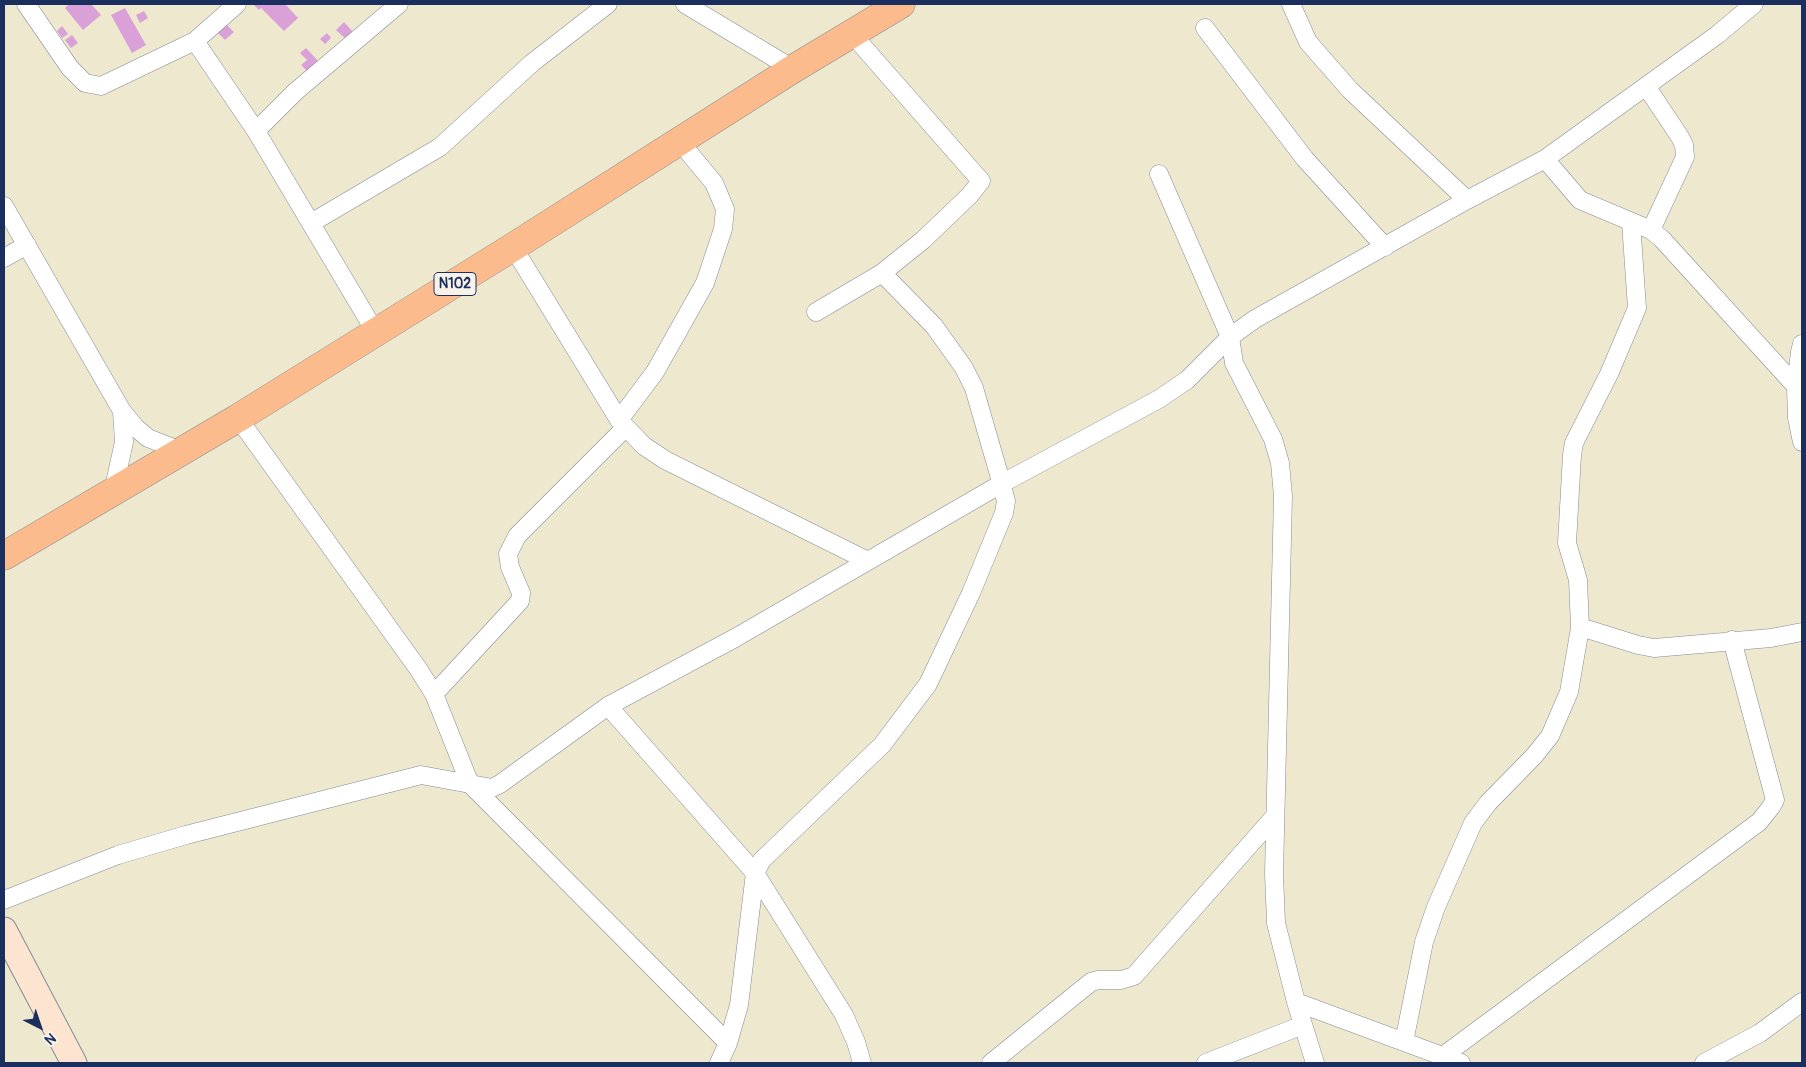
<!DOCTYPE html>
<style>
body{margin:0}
#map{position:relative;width:1806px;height:1067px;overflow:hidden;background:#ede8ce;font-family:Pangolin,sans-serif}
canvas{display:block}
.frame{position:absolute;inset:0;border:5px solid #1b2f5e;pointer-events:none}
.north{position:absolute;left:15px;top:1002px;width:50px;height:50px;-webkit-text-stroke:4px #f7f3e8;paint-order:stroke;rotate:139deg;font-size:14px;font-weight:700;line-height:20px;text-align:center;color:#1b2f5e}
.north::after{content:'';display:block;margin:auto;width:18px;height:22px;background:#1b2f5e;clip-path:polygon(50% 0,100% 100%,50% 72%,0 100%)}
</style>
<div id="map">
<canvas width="1806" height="1067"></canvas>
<div class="frame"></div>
<div class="north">N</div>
</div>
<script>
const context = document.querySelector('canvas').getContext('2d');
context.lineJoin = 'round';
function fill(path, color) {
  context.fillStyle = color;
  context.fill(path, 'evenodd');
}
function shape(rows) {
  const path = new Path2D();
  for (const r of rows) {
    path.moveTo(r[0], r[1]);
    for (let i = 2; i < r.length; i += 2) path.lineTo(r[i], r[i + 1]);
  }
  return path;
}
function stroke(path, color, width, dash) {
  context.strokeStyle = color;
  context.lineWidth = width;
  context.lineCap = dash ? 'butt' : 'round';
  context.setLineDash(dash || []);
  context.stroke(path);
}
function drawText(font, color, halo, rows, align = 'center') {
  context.font = font + ' Pangolin,sans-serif';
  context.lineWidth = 4.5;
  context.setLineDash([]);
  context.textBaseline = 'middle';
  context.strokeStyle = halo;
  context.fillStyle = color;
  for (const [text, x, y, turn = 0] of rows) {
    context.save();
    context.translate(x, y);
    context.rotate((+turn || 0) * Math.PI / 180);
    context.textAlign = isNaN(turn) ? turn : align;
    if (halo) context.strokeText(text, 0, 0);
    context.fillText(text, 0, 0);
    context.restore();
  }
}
fill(shape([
 [69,4,91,4,101,15,83,30,65,8],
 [253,4,285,4,298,18,284,31,261,8,259,10],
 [125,8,146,45,132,53,111,15],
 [144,11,148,18,140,23,136,15],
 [344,22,354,33,347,40,336,30],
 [225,23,234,32,225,40,217,32],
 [62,26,68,34,62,38,57,31],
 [327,33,331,38,325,44,320,39],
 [72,35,78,43,71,48,65,40],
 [306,48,319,62,308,72,301,65,307,60,300,53]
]), '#d9a1d7');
const street = shape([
 [26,4,70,68,85,83,101,86,195,41,256,131,376,333],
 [685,4,793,69],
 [1291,4,1308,42,1350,90,1467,200],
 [1205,28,1305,159,1385,247],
 [195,41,237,4],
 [1646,86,1680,137,1684,145,1685,157,1651,230],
 [256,131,295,92,399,4],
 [1545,159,1580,200,1651,230,1662,239,1802,393],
 [1159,174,1230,337,1234,363,1273,439,1280,463,1283,496,1274,874,1276,923,1296,1002,1315,1063],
 [4,206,122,411,135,427,148,438,181,451],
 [311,223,440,147,532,63,608,4],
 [513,247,619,420,644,446,665,460,868,561],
 [4,258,27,245],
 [816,312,882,273,923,240,970,195,981,181,852,34],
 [1802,344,1800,352,1796,387,1797,418,1802,442],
 [238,418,419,670,434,694,470,784,728,1043],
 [619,420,655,372,705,283,723,229,725,209,714,183,680,142],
 [113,492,124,442,122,411],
 [1580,628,1590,630,1638,645,1654,648,1771,638,1802,632],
 [434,694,520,601,521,593,510,567,508,554,517,536,625,428],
 [608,706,755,873,844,1015,856,1042,862,1063],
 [4,900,118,855,186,835,421,775,492,788,500,784,608,706,735,638,1001,484,1159,399,1187,380,1230,337,1255,319,1467,200,1545,159,1717,35,1754,4],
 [1296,1002,1461,1063],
 [1404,1042,1424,942,1436,907,1473,823,1488,803,1534,756,1550,736,1569,692,1580,628,1578,580,1567,543,1572,455,1574,443,1609,374,1637,308,1631,222],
 [1443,1056,1759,822,1771,807,1775,800,1732,640],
 [719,1063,728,1043,739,1005,755,873,762,860,882,745,928,684,971,593,1004,513,1006,501,998,471,974,388,964,368,934,326,882,273],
 [991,1063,1091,982,1098,980,1121,980,1134,976,1275,816],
 [1206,1063,1303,1025],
 [1704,1063,1760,1033,1802,1002]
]);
const secondary = shape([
 [4,930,74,1063]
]);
const primary = shape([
 [4,556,238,418,513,247,793,69,901,4]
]);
stroke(street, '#848c96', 19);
stroke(secondary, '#848c96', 27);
stroke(primary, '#848c96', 29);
stroke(street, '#fff', 18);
stroke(secondary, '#fde4d1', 25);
stroke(primary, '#fbbb8c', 28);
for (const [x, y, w] of [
 [455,284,42]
]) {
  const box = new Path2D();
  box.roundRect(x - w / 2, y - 11.5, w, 23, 4);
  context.fillStyle = '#f7f3e8';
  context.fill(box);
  stroke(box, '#1b2f5e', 1);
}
drawText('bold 14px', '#1b2f5e', null, [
 ["N102",455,284]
]);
</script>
